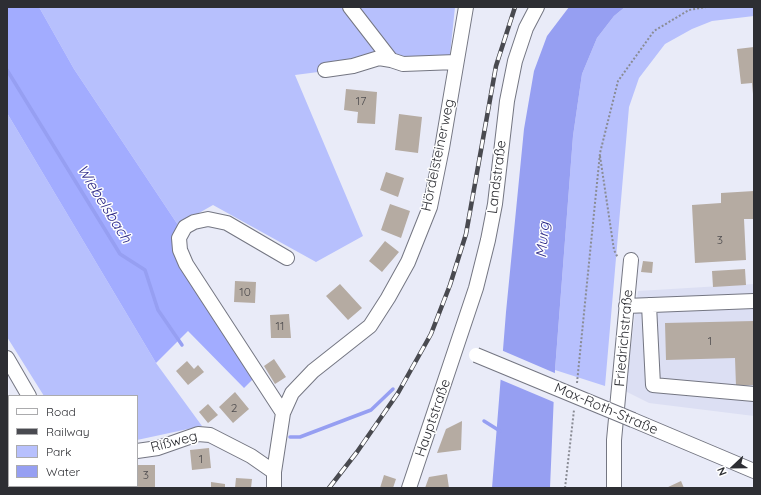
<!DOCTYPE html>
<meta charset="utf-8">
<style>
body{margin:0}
#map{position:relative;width:761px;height:495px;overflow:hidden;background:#e9ebf8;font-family:Quicksand,sans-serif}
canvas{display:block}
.frame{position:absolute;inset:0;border:8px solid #2d2e33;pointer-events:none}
.legend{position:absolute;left:8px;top:395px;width:130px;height:92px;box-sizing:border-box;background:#fff;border:1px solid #ababad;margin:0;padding:5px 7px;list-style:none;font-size:12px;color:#2d2e33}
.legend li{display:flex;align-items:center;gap:8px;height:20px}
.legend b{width:20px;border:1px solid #ababad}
.north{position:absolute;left:713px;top:447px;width:40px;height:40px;-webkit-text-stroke:3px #fff;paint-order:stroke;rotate:248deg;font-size:11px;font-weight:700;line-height:16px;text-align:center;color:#2d2e33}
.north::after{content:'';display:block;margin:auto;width:14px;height:18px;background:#2d2e33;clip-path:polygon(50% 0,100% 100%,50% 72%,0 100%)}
</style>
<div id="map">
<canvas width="761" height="495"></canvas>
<div class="frame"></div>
<ul class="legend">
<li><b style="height:5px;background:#fff"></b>Road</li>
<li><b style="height:5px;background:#494a50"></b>Railway</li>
<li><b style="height:11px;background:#b7c0fd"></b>Park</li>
<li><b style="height:11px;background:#969ff2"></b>Water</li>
</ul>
<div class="north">N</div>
</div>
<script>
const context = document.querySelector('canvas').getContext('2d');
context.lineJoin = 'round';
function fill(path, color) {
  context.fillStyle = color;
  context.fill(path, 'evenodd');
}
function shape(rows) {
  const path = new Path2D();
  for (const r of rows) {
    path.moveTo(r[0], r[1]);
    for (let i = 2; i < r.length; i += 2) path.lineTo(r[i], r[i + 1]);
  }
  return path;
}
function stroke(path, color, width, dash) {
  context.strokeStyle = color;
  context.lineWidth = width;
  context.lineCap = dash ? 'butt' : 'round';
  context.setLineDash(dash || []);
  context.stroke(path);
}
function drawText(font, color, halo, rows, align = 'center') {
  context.font = font + ' Quicksand,sans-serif';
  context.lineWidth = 3;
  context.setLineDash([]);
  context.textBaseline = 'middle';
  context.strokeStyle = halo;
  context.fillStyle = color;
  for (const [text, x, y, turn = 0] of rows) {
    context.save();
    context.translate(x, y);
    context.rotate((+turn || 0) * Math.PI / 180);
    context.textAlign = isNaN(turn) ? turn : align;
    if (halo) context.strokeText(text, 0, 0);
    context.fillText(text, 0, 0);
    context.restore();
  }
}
fill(shape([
 [754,284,754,416,649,403,625,391,638,291]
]), '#dcdff3');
fill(shape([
 [39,7,455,7,450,55,295,75,363,236,316,262,213,205,178,225,74,69],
 [625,7,754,7,754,16,712,21,692,29,665,44,639,78,629,107,605,386,555,370,573,136,582,74,597,38,614,16],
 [7,113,156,363,202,426,137,440,137,396,44,396,7,337]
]), '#b7c0fd');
fill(shape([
 [7,7,39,7,74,69,178,225,174,251,254,378,244,388,188,331,156,363,7,113]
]), '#a2acff');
fill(shape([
 [569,7,625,7,614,16,597,38,582,74,573,136,555,370,550,488,492,488,506,312,524,129,534,71,547,36]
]), '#969ff2');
fill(shape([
 [501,350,557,374,556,403,499,379]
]), '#e9ebf8');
stroke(shape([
 [7,70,120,254,145,270,158,310,182,345],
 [484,421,500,431],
 [290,437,300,437,371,410,393,389]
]), '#969ff2', 3.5);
fill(shape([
 [754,47,754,94,753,94,752,83,741,84,737,49],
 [346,89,377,92,375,124,357,123,358,112,344,110],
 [399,114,422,117,418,153,395,150],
 [386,172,404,178,398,197,380,190],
 [754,191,754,219,744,219,746,260,695,263,692,205,721,203,721,193],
 [390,204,410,211,401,238,381,230],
 [385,241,399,252,382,272,369,261],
 [643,261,653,262,652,273,641,272],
 [745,269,746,285,713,287,712,271],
 [235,281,256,282,255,303,234,302],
 [340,284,362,308,348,320,326,296],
 [289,314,291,338,271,338,270,315],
 [754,321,754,385,736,386,735,358,666,360,665,323],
 [274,359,286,377,275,384,264,366],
 [187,361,194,369,198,365,204,372,188,385,176,371],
 [235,392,249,409,233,423,219,407],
 [208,404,218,415,208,423,199,412],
 [462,421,461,450,437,453,446,429],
 [209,448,211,468,192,470,190,450],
 [137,465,155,465,155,488,130,488,130,486,137,486],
 [447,474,449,488,425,488,429,477],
 [384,475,396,479,393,488,380,488],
 [236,478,252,479,251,488,235,488],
 [681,481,684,488,666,488],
 [211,482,225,484,225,488,211,488],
 [18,486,36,486,36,488,18,488],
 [100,486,121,486,121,488,101,488]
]), '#b5aba2');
const minor = shape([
 [350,7,391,60,403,64,456,62],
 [325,70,353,66,379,58,391,60],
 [649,305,653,385,754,394],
 [626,306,754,301],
 [7,358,29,396],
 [283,413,186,264,180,250,179,238,185,227,194,222,208,219,227,223,287,258],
 [633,420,754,471],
 [137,451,158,448,198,434,210,435,251,456,274,472],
 [274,488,274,472,283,413,292,393,313,371,370,326,388,298,408,262,430,207,442,148,466,7],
 [409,488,476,288,488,240,495,204,507,101,515,61,526,28,537,7],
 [614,488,614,440,631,260]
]);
stroke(minor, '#747682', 16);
stroke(shape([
 [600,156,614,250,618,258],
 [577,383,600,153,618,81,654,31,689,10,706,7],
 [565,488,574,410]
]), '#8a8c95', 2, [2, 2]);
stroke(minor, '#fff', 14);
const rail = shape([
 [329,488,357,452,398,393,431,334,450,285,466,234,496,66,515,7]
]);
stroke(rail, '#494a50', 4.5);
stroke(rail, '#fff', 3, [9]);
const minorBridge = shape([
 [476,355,633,420]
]);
stroke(minorBridge, '#747682', 16, []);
stroke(minorBridge, '#fff', 14);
drawText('12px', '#4f4d4f', null, [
 ["17",361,101],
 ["3",720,240],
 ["10",245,292],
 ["11",280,326],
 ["1",710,341],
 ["2",234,408],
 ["1",201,459],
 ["3",146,475]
]);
drawText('14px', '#2d2e33', '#fff', [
 ["Hördelsteinerweg",438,155,-78],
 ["Landstraße",497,177,-83],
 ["Friedrichstraße",624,338,-85],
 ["Max-Roth-Straße",606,409,23],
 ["Hauptstraße",433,418,-71],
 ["Rißweg",174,442,-15]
]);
drawText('italic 15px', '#302c89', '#fff', [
 ["Wiebelsbach",104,204,58],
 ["Murg",543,240,-85]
]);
</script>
